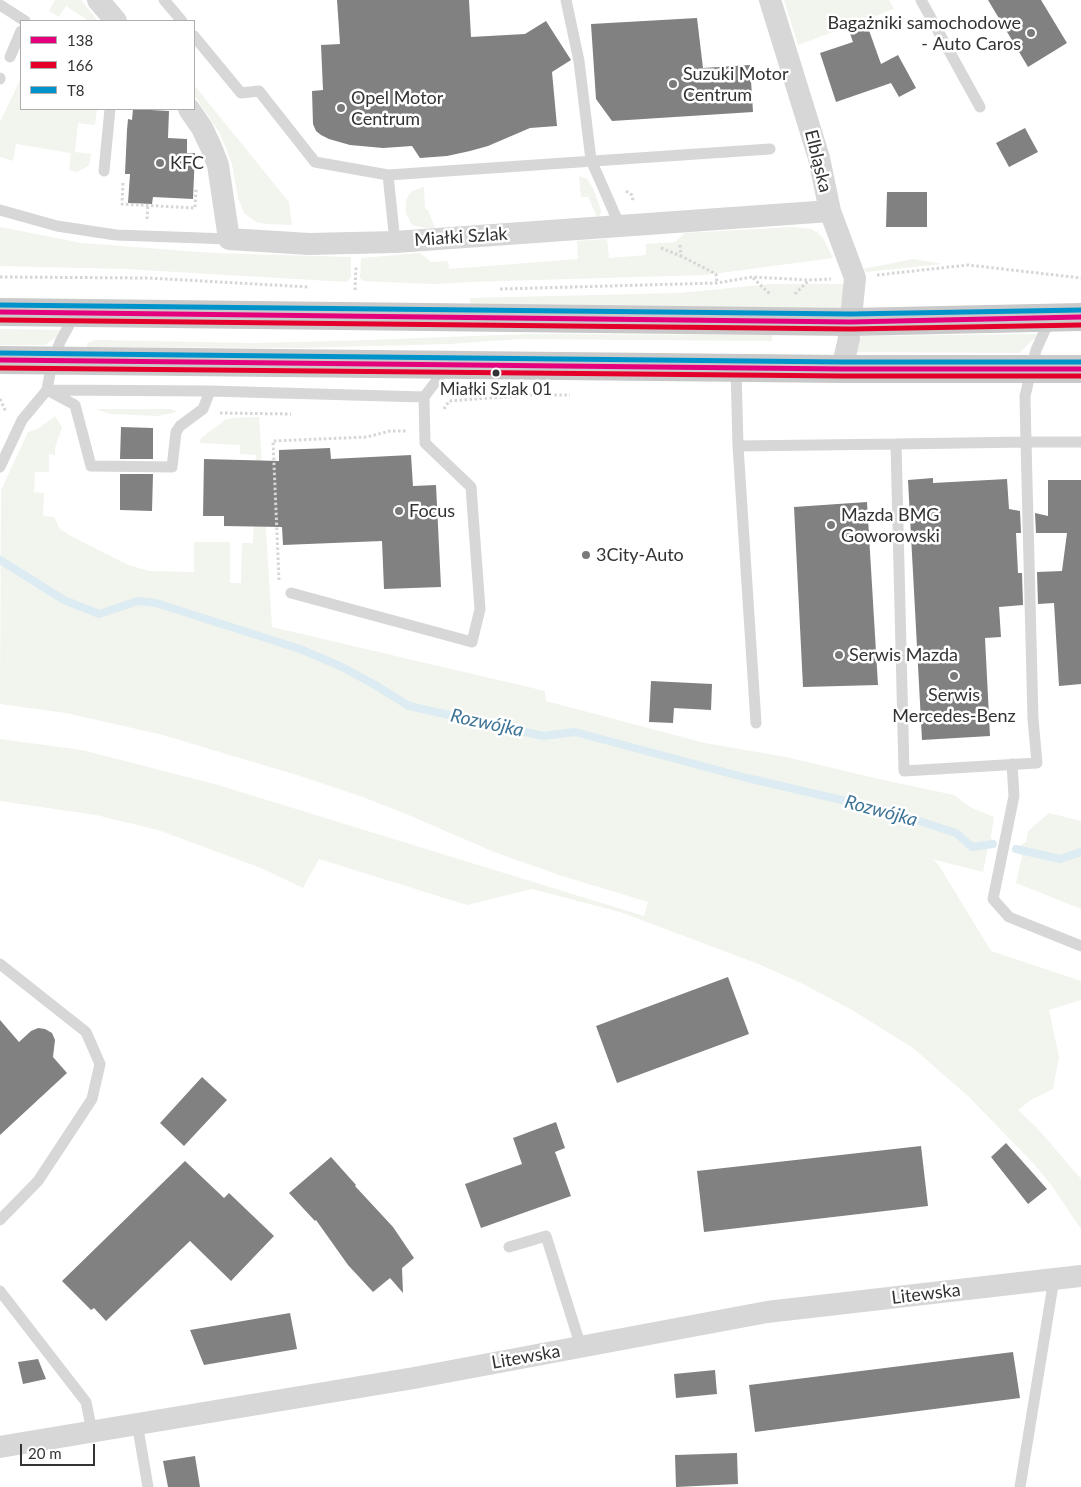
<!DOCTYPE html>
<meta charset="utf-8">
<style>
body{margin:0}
#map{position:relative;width:1081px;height:1487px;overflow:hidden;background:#fff;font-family:Lato,sans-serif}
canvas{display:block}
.legend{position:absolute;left:20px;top:20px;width:175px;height:90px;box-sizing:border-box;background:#fff;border:1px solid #adadad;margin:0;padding:6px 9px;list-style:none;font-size:15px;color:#333}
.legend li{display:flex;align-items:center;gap:10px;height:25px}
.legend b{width:25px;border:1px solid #adadad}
.scale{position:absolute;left:20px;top:1444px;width:75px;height:22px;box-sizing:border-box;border:2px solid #333;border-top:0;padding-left:6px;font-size:15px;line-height:18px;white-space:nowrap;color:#333;-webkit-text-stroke:4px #fff;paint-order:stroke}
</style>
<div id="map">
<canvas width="1081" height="1487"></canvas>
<ul class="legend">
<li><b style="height:6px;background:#e5007d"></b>138</li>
<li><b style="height:6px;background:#e4002b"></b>166</li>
<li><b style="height:6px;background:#0093cb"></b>T8</li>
</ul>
<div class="scale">20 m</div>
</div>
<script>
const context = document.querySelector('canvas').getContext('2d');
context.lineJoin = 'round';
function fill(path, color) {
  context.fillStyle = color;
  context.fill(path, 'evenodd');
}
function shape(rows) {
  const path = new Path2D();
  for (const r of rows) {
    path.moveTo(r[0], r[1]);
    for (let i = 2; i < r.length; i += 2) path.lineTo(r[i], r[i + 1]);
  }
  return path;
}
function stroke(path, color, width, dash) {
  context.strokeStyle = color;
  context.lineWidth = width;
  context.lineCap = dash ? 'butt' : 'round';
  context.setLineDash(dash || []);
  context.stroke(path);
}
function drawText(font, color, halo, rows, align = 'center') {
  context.font = font + ' Lato,sans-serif';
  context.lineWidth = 5;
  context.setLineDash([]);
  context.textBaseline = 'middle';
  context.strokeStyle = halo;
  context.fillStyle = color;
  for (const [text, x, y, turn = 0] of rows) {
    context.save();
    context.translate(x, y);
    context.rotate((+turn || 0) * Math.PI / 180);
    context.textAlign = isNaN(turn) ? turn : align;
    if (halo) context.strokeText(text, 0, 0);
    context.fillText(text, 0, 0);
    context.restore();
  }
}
fill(shape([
 [55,0,81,0,98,21,89,21,66,6,59,17,49,11],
 [784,0,889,0,894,9,798,45],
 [21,78,21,109,97,109,95,125,78,123,75,152,91,154,89,165,85,168,76,172,69,170,71,153,16,144,13,161,0,157,0,122],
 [194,85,289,202,292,225,266,224,256,222,244,213,238,198,232,164,228,153,219,132,194,95],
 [579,176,587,179,593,188,601,210,600,215,597,217,588,197,581,197],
 [424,187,425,208,428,210,435,228,425,228,412,225,406,213,406,200,409,195,412,191],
 [0,227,82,243,213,253,351,257,351,277,347,282,125,269,0,266],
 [793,227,811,229,818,233,823,238,833,258,705,275,469,282,435,284,363,281,360,278,361,258,420,253,431,262,448,261,449,269,578,259,577,241,607,239,609,258,646,255,646,244,675,242,685,233],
 [913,259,943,264,866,272,863,269],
 [771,284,844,284,843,308,470,306,470,298,679,293],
 [0,329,66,330,45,345,0,345],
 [527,334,772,335,772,341,519,339,450,344,300,348,87,347,87,343,95,340,252,343,340,341],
 [1039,334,1019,353,850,352,862,336],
 [96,409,171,409,177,412,158,416,110,414],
 [55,416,62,427,55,448,55,455,49,454,49,472,35,472,34,492,44,493,43,516,54,517,60,529,71,536,128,565,150,571,194,572,194,542,230,542,230,583,241,583,242,543,253,543,256,455,240,454,240,445,200,443,201,438,225,420,232,418,259,417,272,627,545,691,546,701,705,743,786,757,883,780,954,795,970,807,994,817,991,836,993,844,988,847,983,872,932,859,938,864,991,951,1081,981,1081,1000,1049,1010,1059,1057,1053,1089,1031,1100,1018,1110,1038,1129,1081,1179,1081,1229,1052,1186,1034,1164,969,1097,913,1048,852,1010,803,984,761,965,620,912,532,889,467,905,319,859,303,888,261,868,158,830,96,815,0,801,0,739,82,750,218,785,644,916,648,902,562,876,494,852,404,813,360,796,300,776,163,735,66,713,0,704,1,490,28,432,38,429],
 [1049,813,1081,821,1081,909,1016,883,1022,856,1016,849,1026,842,1028,831]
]), '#f1f5ed');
stroke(shape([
 [0,560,64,600,99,614,138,601,156,603,300,649,342,667,375,685,409,706,543,736,575,732,747,778,889,811,956,833,972,847,993,844],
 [1016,849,1060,859,1081,852]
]), '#ddebf3', 8);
fill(shape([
 [337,0,469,0,471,37,525,34,546,21,571,60,552,72,557,126,530,128,488,146,470,151,447,156,420,158,412,146,383,148,350,145,329,139,321,135,316,131,313,124,312,91,323,90,321,45,340,44],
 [988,0,1041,0,1067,43,1028,67],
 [697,18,703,68,750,65,753,112,612,121,596,99,591,24],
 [866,22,881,64,898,55,916,88,899,97,891,83,836,102,820,53,853,42,848,28],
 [133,109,169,111,168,138,187,139,187,153,195,153,193,199,153,197,152,204,128,203,130,174,125,174,127,130,128,119,132,120],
 [1025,128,1038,152,1009,167,996,143],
 [887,192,927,192,927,227,886,227],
 [121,427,153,428,153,459,120,459],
 [330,448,331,459,411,455,413,486,436,485,441,587,384,589,382,541,283,545,282,527,224,526,224,516,203,516,204,459,279,461,279,450],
 [120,474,153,474,152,511,120,510],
 [933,478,933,483,1007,479,1009,509,1020,511,1021,533,1016,533,1018,573,1022,573,1023,605,999,607,1001,637,985,638,990,736,922,740,908,480],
 [1048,480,1081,480,1081,684,1059,686,1054,603,1038,604,1037,572,1062,571,1067,533,1036,533,1035,513,1048,516],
 [867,502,878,685,803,687,794,507],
 [651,681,712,684,711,710,674,708,673,723,649,722],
 [728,977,749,1034,617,1083,596,1026],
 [0,1020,19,1042,31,1031,38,1028,45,1029,52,1033,55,1040,53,1057,67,1073,0,1135],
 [202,1077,227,1100,184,1146,160,1123],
 [556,1122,565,1148,555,1152,571,1196,481,1228,465,1184,522,1164,513,1138],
 [1006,1143,1047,1189,1028,1204,991,1157],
 [921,1146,928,1206,704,1232,697,1171],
 [331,1157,356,1185,355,1186,393,1227,414,1258,402,1268,403,1293,390,1278,373,1292,348,1265,316,1220,315,1221,289,1193],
 [185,1161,224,1198,229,1193,274,1236,231,1281,190,1241,106,1321,94,1308,91,1310,62,1281],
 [290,1313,297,1349,204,1365,190,1330],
 [1013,1352,1020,1398,755,1432,749,1385],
 [38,1359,46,1379,23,1384,18,1362],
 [715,1370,717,1394,676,1398,674,1374],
 [737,1453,738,1484,676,1487,675,1455],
 [195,1456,200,1487,168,1487,163,1461]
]), '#818181');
stroke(shape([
 [123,183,122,204,195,208,196,189],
 [626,191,632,195,633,201],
 [147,219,148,205],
 [680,245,681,256,716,274,717,283],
 [661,248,681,256],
 [877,275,968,265,1081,278],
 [0,277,148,278,309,287],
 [753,278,770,294],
 [500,289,717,283,752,277,809,280,831,279],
 [355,290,356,267],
 [795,294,808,281],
 [0,399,6,412],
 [444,409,449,401,530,395,570,395],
 [220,413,291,414],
 [279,580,273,441,367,437,390,431,406,431]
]), '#d6d6d6', 3, [2.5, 2.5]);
stroke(shape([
 [164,0,182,21],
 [566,0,579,61,591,160,620,226],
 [921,0,980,107],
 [0,5,25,21],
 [194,36,241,93,259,91,315,162,388,175,770,149],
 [10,57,21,31],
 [0,79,0,78],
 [104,171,110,109],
 [388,175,395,242],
 [0,210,57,226,116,235,229,239],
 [1050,319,1036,350,1025,396,1026,442,1033,719,1037,763,904,771,896,444,1026,442,1081,442],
 [736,368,738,446,896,444],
 [47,390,75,405,91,466,172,467,176,432,180,426,203,409,210,391,424,397,447,367],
 [49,390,210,391],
 [738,446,756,723],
 [0,467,22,420,47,390,52,362,60,342,75,314],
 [291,593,472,642,480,609,471,487,425,443,424,397],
 [1012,764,1014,796,993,899,1009,917,1081,946],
 [0,964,86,1032,100,1064,92,1099,38,1181,0,1220],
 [509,1247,546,1236,581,1347],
 [0,1291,86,1402,92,1431],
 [137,1423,148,1487],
 [1020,1487,1054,1279]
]), '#d7d7d7', 11);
stroke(shape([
 [98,0,116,21],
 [770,0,819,158,830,211,855,278,849,338,842,369],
 [189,109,202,128,211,147,218,165,229,239,309,244,395,242,830,211],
 [0,1447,414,1378,767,1312,1081,1276]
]), '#d7d7d7', 22);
stroke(shape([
 [0,312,851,322,1081,317],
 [0,360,842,369,1081,369]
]), '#cacaca', 28);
stroke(shape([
 [0,312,851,322,1081,317],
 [0,360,842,369,1081,369]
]), '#e5007d', 5);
stroke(shape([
 [0,320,851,329,1081,325],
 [0,368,842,376,1081,376]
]), '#e4002b', 5);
stroke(shape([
 [0,305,851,314,1081,310],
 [0,353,842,362,1081,362]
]), '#0093cb', 5);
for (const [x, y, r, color] of [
 [1031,33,5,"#7a7a7a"],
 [673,84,5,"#7a7a7a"],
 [341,108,5,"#7a7a7a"],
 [160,163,5,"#7a7a7a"],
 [496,373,4.5,"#333"],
 [399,511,5,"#7a7a7a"],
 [831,525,5,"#7a7a7a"],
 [586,555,5,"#7a7a7a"],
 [839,655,5,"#7a7a7a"],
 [954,676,5,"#7a7a7a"]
]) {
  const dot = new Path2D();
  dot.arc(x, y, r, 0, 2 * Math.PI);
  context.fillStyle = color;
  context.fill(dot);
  stroke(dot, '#fff', 2);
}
drawText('17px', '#333', '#fff', [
 ["Miałki Szlak 01",496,390]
]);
drawText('18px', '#333', '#fff', [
 ["Bagażniki samochodowe",1021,23,"right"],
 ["- Auto Caros",1021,44,"right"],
 ["Suzuki Motor",683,74],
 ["Centrum",683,95],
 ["Opel Motor",351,98],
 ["Centrum",351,119],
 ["KFC",170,163],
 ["Focus",409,511],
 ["Mazda BMG",841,515],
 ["Goworowski",841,536],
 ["3City-Auto",596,555],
 ["Serwis Mazda",849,655],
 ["Serwis",954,695,"center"],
 ["Mercedes-Benz",954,716,"center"]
], 'left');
drawText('18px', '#333', '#fff', [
 ["Elbląska",818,161,76],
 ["Miałki Szlak",461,237,-4],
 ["Litewska",926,1294,-7],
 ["Litewska",526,1357,-10]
]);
drawText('italic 19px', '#3f7597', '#fff', [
 ["Rozwójka",487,723,12],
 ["Rozwójka",881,811,15]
]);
</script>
